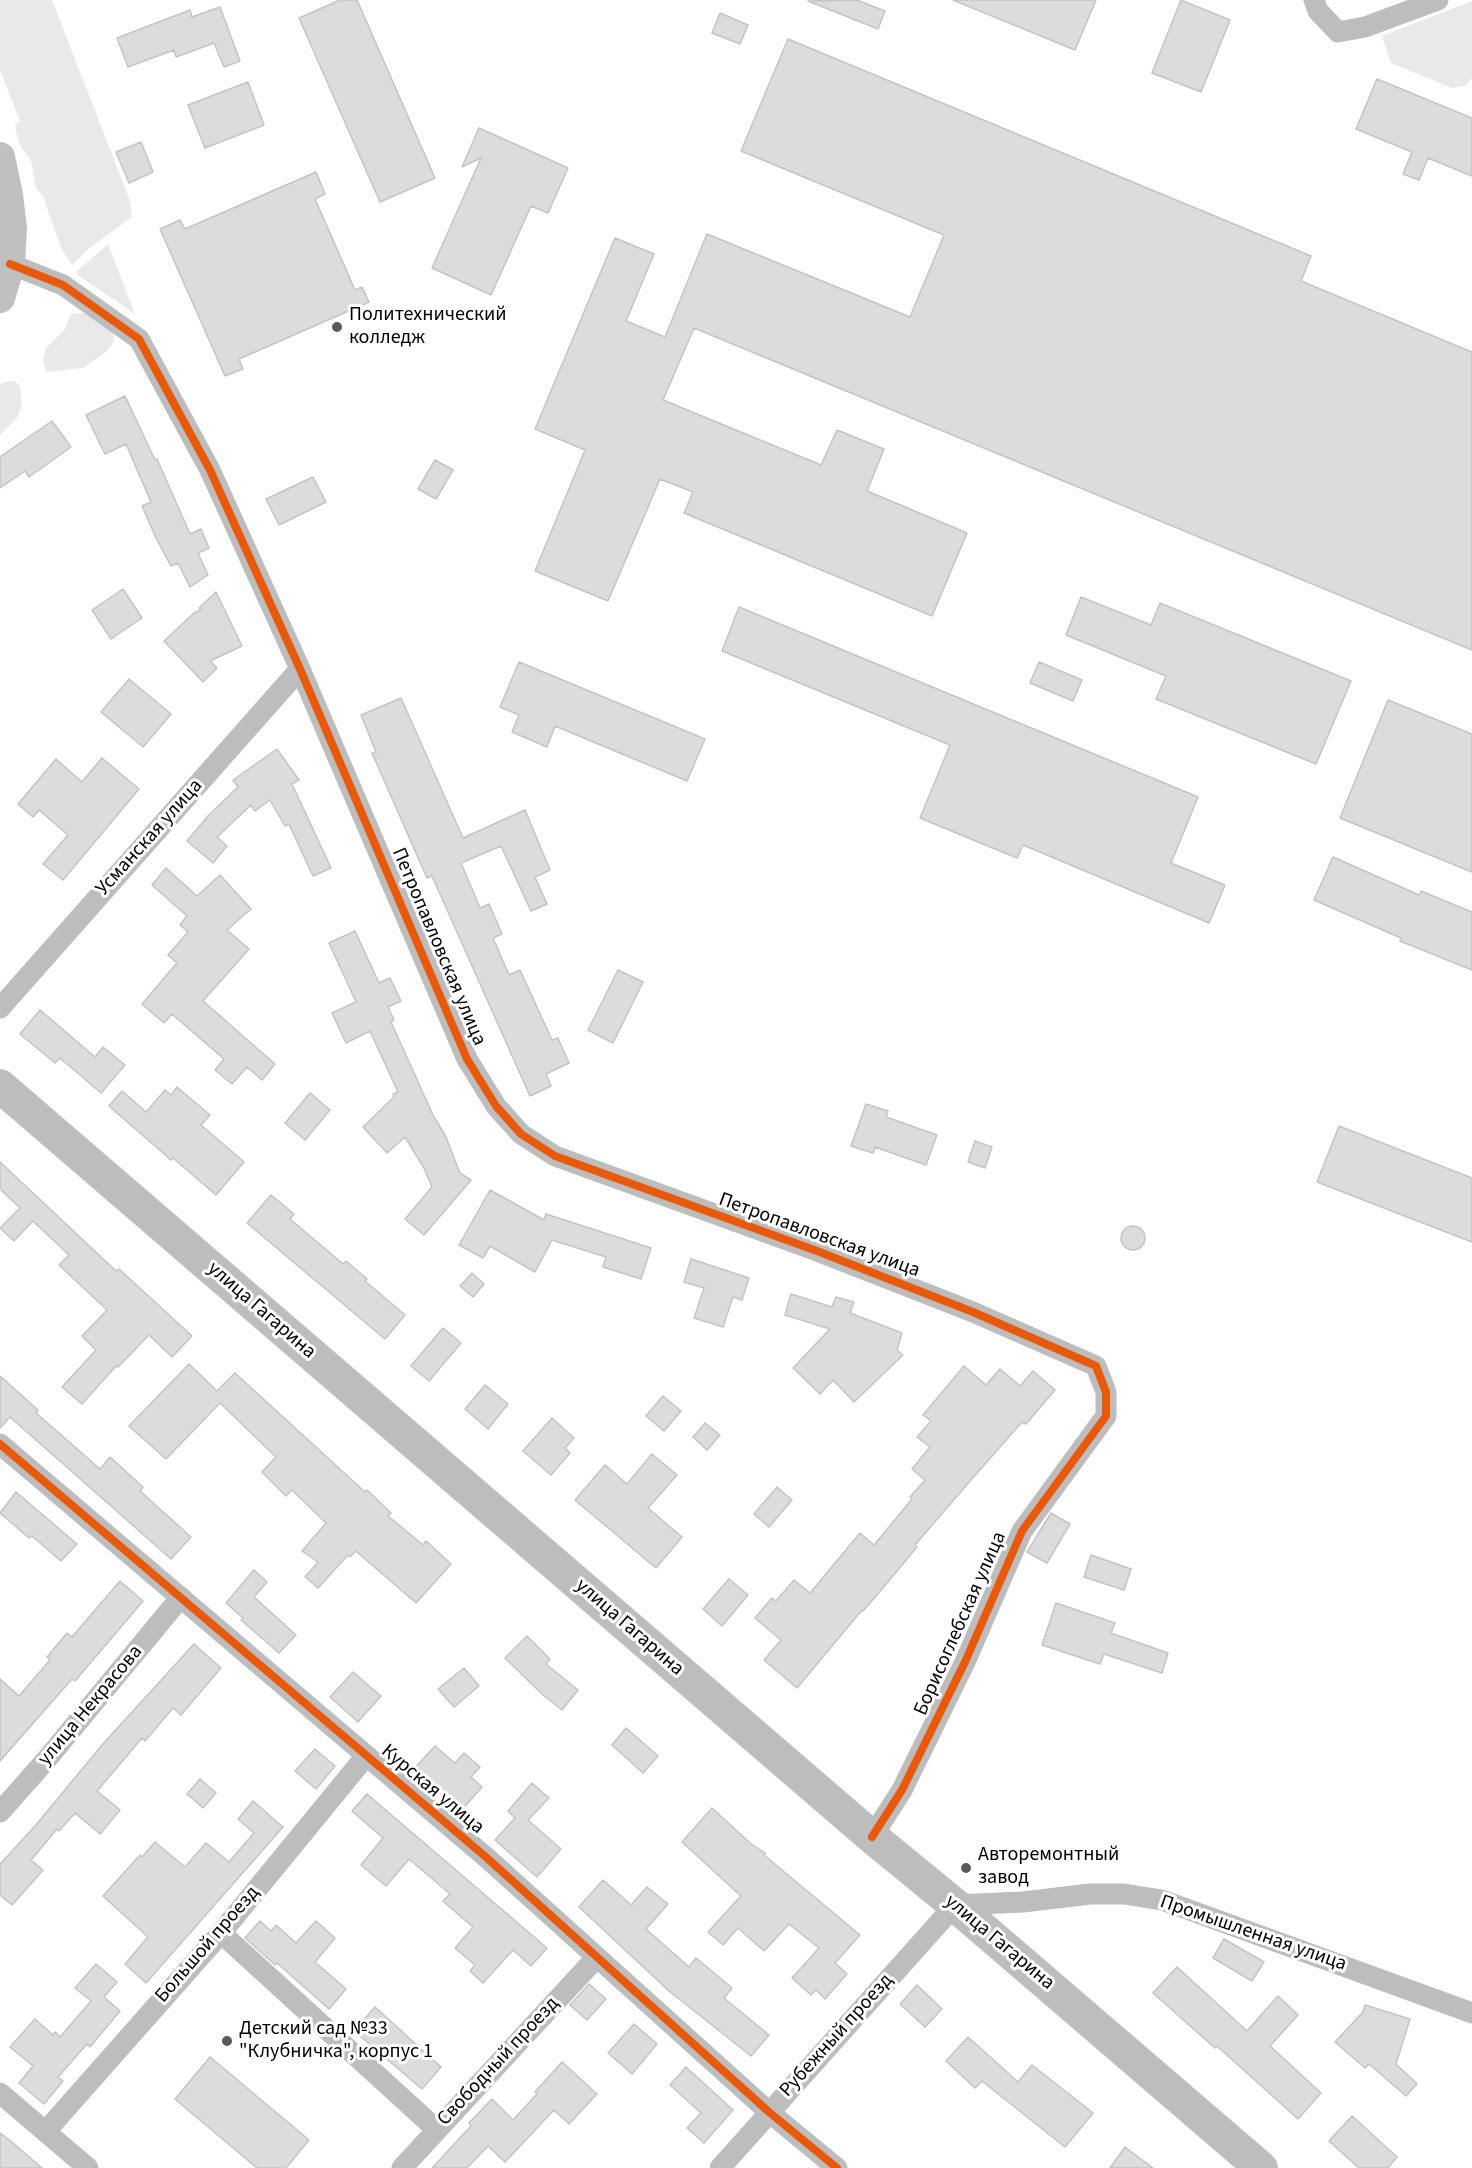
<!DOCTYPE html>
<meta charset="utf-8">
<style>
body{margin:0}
canvas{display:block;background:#fff}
</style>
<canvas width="1472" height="2168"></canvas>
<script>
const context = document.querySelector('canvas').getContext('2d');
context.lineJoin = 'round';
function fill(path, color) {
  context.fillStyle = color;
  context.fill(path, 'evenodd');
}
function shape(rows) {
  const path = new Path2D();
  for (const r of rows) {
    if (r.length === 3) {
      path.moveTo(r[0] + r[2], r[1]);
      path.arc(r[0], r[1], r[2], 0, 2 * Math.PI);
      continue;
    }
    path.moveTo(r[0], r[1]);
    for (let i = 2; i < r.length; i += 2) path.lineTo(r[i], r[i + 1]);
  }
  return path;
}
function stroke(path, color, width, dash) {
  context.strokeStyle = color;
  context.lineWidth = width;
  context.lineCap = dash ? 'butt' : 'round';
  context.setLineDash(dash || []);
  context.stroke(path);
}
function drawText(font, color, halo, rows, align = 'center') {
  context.font = font + ' "Source Sans 3",sans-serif';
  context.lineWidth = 6;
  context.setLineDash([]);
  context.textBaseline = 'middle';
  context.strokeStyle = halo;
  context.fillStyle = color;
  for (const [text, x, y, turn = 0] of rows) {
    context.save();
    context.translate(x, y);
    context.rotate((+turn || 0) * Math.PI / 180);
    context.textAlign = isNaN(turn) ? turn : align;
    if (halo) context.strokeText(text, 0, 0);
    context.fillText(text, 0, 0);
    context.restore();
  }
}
fill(shape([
 [0,0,52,0,130,201,132,217,88,249,72,265,61,248,43,196,36,188,31,161,20,145,16,131,15,125,20,121,0,70],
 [1472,1,1472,78,1465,86,1452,88,1391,63,1382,36],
 [108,244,135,314,79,276,76,272],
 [80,313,87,313,113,329,114,342,106,352,83,368,46,372,43,360,46,348,65,329,71,314],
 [9,381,15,381,20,387,22,405,17,418,0,435,0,384]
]), '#e9e9e9');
const building = shape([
 [340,0,357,0,435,178,380,202,299,18,340,0],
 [857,0,885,11,878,29,808,1,857,0],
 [953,0,1096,0,1075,50,953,0],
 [1181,0,1230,20,1201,92,1152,73,1181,0],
 [220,7,240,61,224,67,214,43,176,57,174,50,128,67,117,38,190,10,192,17,220,7],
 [720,13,748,25,740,44,712,33,720,13],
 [788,39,1311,256,1301,281,1472,352,1472,650,694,328,663,400,821,465,837,430,884,449,867,491,967,533,932,616,684,513,693,492,660,479,608,601,535,571,585,450,535,429,615,238,654,254,626,321,665,337,707,234,910,317,944,235,741,151,788,39],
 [1377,79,1472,118,1472,176,1428,158,1419,180,1403,174,1412,152,1356,129,1377,79],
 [248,82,264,125,205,148,188,105,248,82],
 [479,128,568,168,548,213,531,206,491,295,432,268,481,158,462,167,479,128],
 [141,142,153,172,129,183,116,152,141,142],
 [316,172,325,194,315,199,355,290,362,287,369,302,239,359,243,369,225,376,160,229,180,220,185,229,316,172],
 [125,396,155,460,157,459,190,534,201,529,209,548,198,553,208,575,190,587,178,563,171,566,156,538,142,506,151,502,126,444,105,454,86,415,125,396],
 [52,421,71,447,29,477,25,471,0,488,0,457,52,421],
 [435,460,453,470,436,499,418,489,435,460],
 [313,477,326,502,279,525,266,499,313,477],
 [123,589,142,618,111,639,92,610,123,589],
 [216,592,242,646,210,661,217,668,203,682,164,641,194,613,201,610,199,608,216,592],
 [1081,597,1151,625,1160,603,1351,681,1316,764,1156,699,1166,676,1066,635,1081,597],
 [739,607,1198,797,1171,863,1225,885,1209,923,1023,845,1017,858,920,818,950,745,722,651,739,607],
 [519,662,705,739,687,781,555,726,547,747,512,732,519,715,500,707,519,662],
 [1039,662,1082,680,1073,701,1030,683,1039,662],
 [129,679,171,714,143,747,101,712,129,679],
 [401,698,463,838,525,810,550,870,535,877,547,904,531,911,501,846,461,863,480,908,489,904,502,934,493,938,509,975,520,970,552,1040,558,1038,569,1063,546,1074,551,1086,530,1096,432,876,427,878,372,753,376,752,361,715,401,698],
 [1388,700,1472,734,1472,872,1340,818,1388,700],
 [277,749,299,780,292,784,331,868,313,876,289,824,285,826,270,800,255,811,251,805,217,837,227,846,213,863,187,841,208,816,238,787,233,780,277,749],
 [102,758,139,789,63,880,43,864,68,835,39,810,33,817,18,804,56,759,82,782,102,758],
 [1333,857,1419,895,1421,891,1472,912,1472,970,1400,941,1401,938,1314,900,1333,857],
 [166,868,197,896,220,875,251,909,227,930,249,949,203,1001,275,1064,262,1080,247,1067,232,1084,215,1070,224,1059,172,1014,164,1023,142,1004,177,963,168,955,188,932,180,925,187,916,152,885,166,868],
 [355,931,379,983,390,978,401,1001,388,1007,394,1020,391,1022,433,1115,446,1137,460,1173,471,1180,424,1235,405,1219,432,1187,424,1168,405,1137,387,1153,363,1127,394,1097,393,1094,398,1092,370,1031,346,1043,332,1013,356,1002,329,943,355,931],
 [618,970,643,982,613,1043,588,1030,618,970],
 [40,1010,95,1057,103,1047,125,1065,101,1093,60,1058,55,1063,20,1034,40,1010],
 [177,1087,210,1115,201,1125,244,1162,216,1195,173,1158,171,1160,109,1106,122,1091,146,1112,165,1090,171,1095,177,1087],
 [310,1093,330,1110,305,1140,285,1123,310,1093],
 [866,1104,888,1111,886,1117,937,1135,926,1165,875,1147,873,1153,851,1146,866,1104],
 [1339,1126,1472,1178,1472,1242,1317,1182,1339,1126],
 [975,1141,992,1147,985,1168,968,1162,975,1141],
 [0,1162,116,1271,119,1269,192,1336,172,1357,149,1335,118,1367,116,1366,82,1404,62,1387,96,1350,82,1336,107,1310,59,1265,69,1255,33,1221,14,1241,0,1228,20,1208,0,1189,0,1162],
 [490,1190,544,1220,546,1214,651,1248,641,1279,603,1267,606,1257,552,1240,535,1272,490,1246,483,1258,459,1245,490,1190],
 [271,1195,294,1214,290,1219,343,1264,346,1261,367,1279,365,1281,405,1315,385,1339,247,1223,271,1195],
 [1133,1238,12],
 [691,1259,749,1278,742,1300,733,1297,723,1327,694,1318,704,1288,684,1282,691,1259],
 [472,1273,484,1284,473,1297,460,1286,472,1273],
 [791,1294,832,1307,836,1297,854,1302,850,1313,902,1333,897,1350,903,1355,854,1402,833,1380,820,1394,793,1368,830,1329,785,1315,791,1294],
 [443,1328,461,1343,429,1381,411,1366,443,1328],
 [189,1364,217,1391,235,1373,365,1492,367,1490,391,1513,388,1516,423,1545,426,1541,451,1564,416,1603,356,1551,350,1557,348,1555,318,1588,305,1577,318,1562,302,1551,326,1523,292,1490,286,1496,262,1472,276,1457,220,1403,166,1459,129,1426,189,1364],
 [964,1366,986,1385,1000,1369,1020,1386,1033,1371,1055,1390,1026,1424,1022,1422,971,1480,915,1545,917,1547,877,1595,863,1611,862,1610,797,1688,764,1660,781,1640,755,1618,772,1598,776,1601,794,1580,810,1593,860,1533,874,1545,912,1499,910,1497,925,1480,912,1469,930,1447,917,1437,931,1421,923,1415,964,1366],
 [0,1376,38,1410,36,1413,100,1469,110,1457,143,1487,140,1491,191,1537,171,1559,10,1417,0,1428,0,1376],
 [485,1385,508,1404,488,1429,465,1409,485,1385],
 [663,1396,681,1411,664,1431,646,1416,663,1396],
 [552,1418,574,1438,565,1448,570,1453,551,1475,523,1451,552,1418],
 [705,1423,720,1435,707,1450,693,1437,705,1423],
 [652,1454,677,1475,648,1508,682,1537,656,1568,575,1500,605,1465,627,1484,652,1454],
 [777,1487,792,1500,769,1527,754,1514,777,1487],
 [16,1492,77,1544,61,1561,32,1536,29,1538,0,1513,16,1492],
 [1051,1513,1070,1524,1047,1563,1027,1552,1051,1513],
 [1091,1555,1131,1569,1124,1590,1084,1577,1091,1555],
 [254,1570,267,1582,254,1597,296,1635,279,1653,241,1620,243,1618,226,1603,254,1570],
 [729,1579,748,1595,722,1626,703,1609,729,1579],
 [120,1581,143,1601,75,1681,72,1679,0,1761,0,1679,19,1696,50,1660,47,1657,67,1633,72,1637,120,1581],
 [1056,1603,1115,1623,1111,1633,1168,1653,1162,1673,1104,1654,1100,1664,1042,1645,1056,1603],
 [527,1636,550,1659,546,1664,578,1690,562,1710,543,1695,505,1658,527,1636],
 [194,1644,221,1668,181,1715,173,1708,145,1741,142,1738,97,1791,120,1810,100,1834,75,1813,59,1831,57,1829,31,1860,43,1870,12,1905,0,1895,0,1864,36,1825,102,1745,194,1644],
 [464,1668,479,1686,454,1707,438,1689,464,1668],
 [353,1672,381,1696,358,1722,330,1697,353,1672],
 [626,1728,658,1756,643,1773,612,1745,626,1728],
 [435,1746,455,1763,464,1753,480,1767,471,1777,482,1787,460,1812,413,1770,435,1746],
 [315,1749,335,1766,316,1789,295,1771,315,1749],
 [200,1779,216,1793,203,1808,187,1794,200,1779],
 [532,1783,549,1798,528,1820,561,1849,537,1877,495,1840,515,1818,508,1811,532,1783],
 [367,1794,547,1948,531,1966,513,1950,483,1983,470,1971,475,1965,455,1948,473,1927,443,1901,450,1894,409,1859,386,1886,361,1865,383,1838,352,1811,367,1794],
 [253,1801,283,1827,146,1983,125,1964,148,1937,103,1896,140,1855,142,1857,155,1842,185,1867,206,1843,229,1862,254,1833,238,1819,253,1801],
 [712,1808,750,1843,765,1853,764,1855,860,1935,835,1963,847,1974,825,1999,816,1990,811,1995,792,1978,819,1948,789,1924,764,1951,738,1928,723,1945,708,1932,741,1896,682,1842,712,1808],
 [603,1880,631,1905,647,1887,668,1904,646,1929,689,1967,696,1958,732,1988,724,1998,769,2035,751,2056,669,1991,579,1907,603,1880],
 [260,1921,271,1931,276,1925,296,1943,316,1921,335,1938,315,1962,346,1989,329,2009,277,1963,275,1965,245,1938,260,1921],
 [1224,1939,1264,1962,1252,1981,1213,1958,1224,1939],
 [96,1964,117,1982,104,1997,120,2011,90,2047,87,2044,58,2077,63,2081,44,2104,19,2083,33,2066,10,2047,35,2019,53,2035,55,2032,60,2037,91,2001,75,1988,96,1964],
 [1177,1967,1247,2031,1278,1996,1298,2015,1270,2046,1321,2093,1298,2119,1217,2046,1215,2048,1153,1993,1177,1967],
 [589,1984,606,1999,587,2020,570,2005,589,1984],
 [917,1985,942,2009,925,2027,900,2004,917,1985],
 [1365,2005,1410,2019,1396,2064,1417,2084,1406,2096,1369,2064,1365,2068,1335,2042,1363,2012,1365,2005],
 [375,2007,441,2067,422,2089,354,2031,375,2007],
 [634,2024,657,2044,632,2074,608,2053,634,2024],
 [968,2037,1018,2082,1032,2065,1093,2113,1065,2147,982,2081,975,2088,946,2061,968,2037],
 [210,2057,309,2140,286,2168,257,2168,175,2099,210,2057],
 [562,2062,597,2094,569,2124,554,2110,505,2162,488,2146,467,2168,432,2168,471,2126,469,2123,492,2099,513,2120,537,2094,535,2092,562,2062],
 [686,2067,733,2110,704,2143,687,2128,701,2113,670,2085,686,2067],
 [1352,2116,1397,2157,1388,2168,1359,2168,1329,2141,1352,2116],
 [0,2133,12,2142,42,2168,0,2168,0,2133],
 [1125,2147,1153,2168,1110,2168,1125,2147]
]);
fill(building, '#dcdcdc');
stroke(building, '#c4c4c4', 1.5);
const primary = shape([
 [0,1086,872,1837,955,1905,1261,2168]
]);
stroke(primary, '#dbdbdb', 34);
stroke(shape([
 [1314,0,1318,11,1338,32,1365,27,1438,0],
 [10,264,63,285,139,339,210,470,300,669,467,1059,496,1106,521,1134,555,1156,817,1251,973,1312,1096,1366,1106,1392,1106,1416,1022,1531,965,1662,902,1790,872,1837],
 [0,1008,300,669],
 [0,1444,487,1858,769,2112,837,2168],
 [0,1812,47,1759,181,1597],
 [221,1933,436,2129],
 [0,2093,88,2168],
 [46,2131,221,1933,366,1756],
 [402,2168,597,1957],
 [720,2168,955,1905,1023,1902,1090,1894,1124,1894,1162,1900,1472,2013]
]), '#bdbdbd', 21);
stroke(shape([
 [0,157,8,195,12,228,10,264,0,298]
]), '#c0c0c0', 30);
stroke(primary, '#bdbdbd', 33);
stroke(shape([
 [10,264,63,285,139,339,210,470,300,669,467,1059,496,1106,521,1134,555,1156,817,1251,973,1312,1096,1366,1106,1392,1106,1416,1022,1531,965,1662,902,1790,872,1837],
 [0,1444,487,1858,769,2112,837,2168]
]), '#e8590c', 8);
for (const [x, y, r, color] of [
 [337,327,6,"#595959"],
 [966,1868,6,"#595959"],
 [227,2041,6,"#595959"]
]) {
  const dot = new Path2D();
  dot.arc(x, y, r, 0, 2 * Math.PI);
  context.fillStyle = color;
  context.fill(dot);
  stroke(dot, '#fff', 2);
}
drawText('20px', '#000', '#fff', [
 ["Политехнический",349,316],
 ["колледж",349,339],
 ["Авторемонтный",978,1856],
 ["завод",978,1879],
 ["Детский сад №33",239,2030],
 ["\"Клубничка\", корпус 1",239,2053]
], 'left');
drawText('20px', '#000', '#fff', [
 ["Усманская улица",150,838,-48],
 ["Петропавловская улица",438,947,67],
 ["Петропавловская улица",819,1236,20],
 ["улица Гагарина",261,1311,41],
 ["Борисоглебская улица",961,1624,-66],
 ["улица Гагарина",629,1628,41],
 ["улица Некрасова",91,1706,-50],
 ["Курская улица",432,1790,40],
 ["Промышленная улица",1253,1934,19],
 ["улица Гагарина",999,1943,40],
 ["Большой проезд",208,1945,-49],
 ["Рубежный проезд",837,2036,-48],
 ["Свободный проезд",499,2062,-47]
]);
</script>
